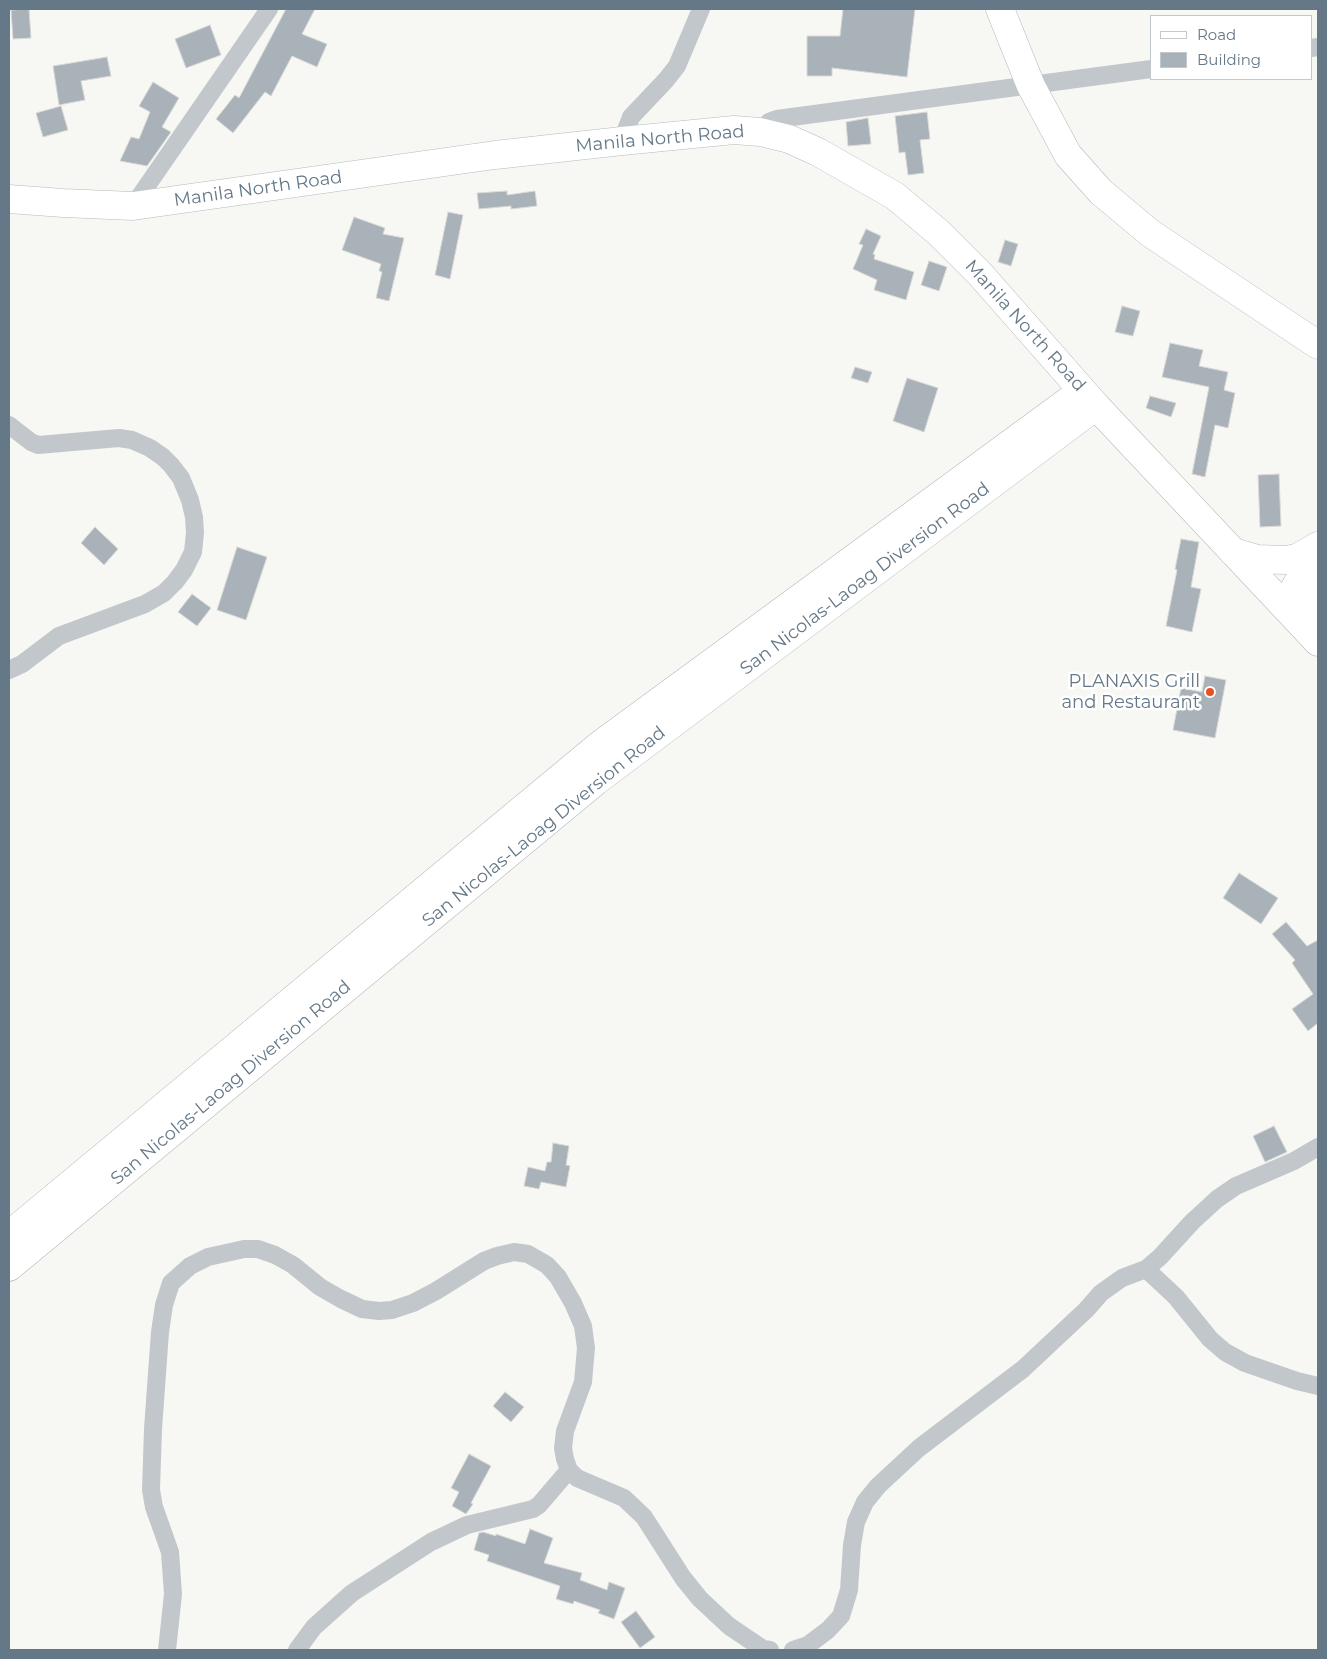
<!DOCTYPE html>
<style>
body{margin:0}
#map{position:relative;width:1327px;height:1659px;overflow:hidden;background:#f7f8f4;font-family:Montserrat,sans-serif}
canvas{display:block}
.frame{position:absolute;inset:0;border:10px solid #657887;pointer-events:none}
.legend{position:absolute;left:1150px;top:15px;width:162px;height:65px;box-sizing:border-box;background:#fff;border:1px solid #c1c9cf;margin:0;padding:6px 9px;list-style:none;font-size:15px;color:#657887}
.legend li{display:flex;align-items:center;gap:10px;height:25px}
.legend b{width:25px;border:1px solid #c1c9cf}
</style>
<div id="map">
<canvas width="1327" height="1659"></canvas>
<div class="frame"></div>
<ul class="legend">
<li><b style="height:6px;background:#fff"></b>Road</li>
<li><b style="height:14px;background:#a9b2b8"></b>Building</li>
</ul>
</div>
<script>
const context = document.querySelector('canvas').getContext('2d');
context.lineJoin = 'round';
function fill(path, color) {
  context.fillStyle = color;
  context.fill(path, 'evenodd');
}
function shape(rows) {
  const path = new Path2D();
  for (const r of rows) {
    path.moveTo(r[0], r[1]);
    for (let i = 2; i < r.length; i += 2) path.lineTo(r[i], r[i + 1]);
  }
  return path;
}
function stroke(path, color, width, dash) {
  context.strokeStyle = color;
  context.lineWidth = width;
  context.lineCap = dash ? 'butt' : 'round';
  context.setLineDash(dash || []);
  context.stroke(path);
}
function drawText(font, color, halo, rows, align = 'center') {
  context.font = font + ' Montserrat,sans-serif';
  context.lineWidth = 5;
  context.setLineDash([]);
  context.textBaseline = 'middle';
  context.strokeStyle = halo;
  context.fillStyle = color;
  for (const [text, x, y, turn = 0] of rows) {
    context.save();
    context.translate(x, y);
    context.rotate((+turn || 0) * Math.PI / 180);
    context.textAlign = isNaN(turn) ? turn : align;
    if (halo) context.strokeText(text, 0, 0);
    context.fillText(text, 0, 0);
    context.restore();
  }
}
const building = shape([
 [29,9,31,38,13,39,11,10,29,9],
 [286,9,315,9,302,34,327,44,317,67,292,56,271,96,265,92,233,133,216,119,235,95,239,98,286,9],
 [843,9,915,9,907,77,832,68,832,76,807,76,807,36,840,36,843,9],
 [210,25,221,55,186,68,175,39,210,25],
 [107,57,111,76,81,81,85,100,59,105,53,66,107,57],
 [153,82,179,98,162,127,171,132,147,166,120,161,131,137,139,139,150,112,139,106,153,82],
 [61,106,68,130,43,137,36,113,61,106],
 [927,112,930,139,920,140,924,173,908,175,905,152,899,153,895,116,927,112],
 [868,118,871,144,848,146,846,122,868,118],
 [507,191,507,195,535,191,537,206,511,209,511,206,479,209,477,193,507,191],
 [448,212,463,215,450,279,435,275,448,212],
 [354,217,385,228,383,234,404,238,389,301,376,298,382,272,379,271,381,264,342,250,354,217],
 [866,229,881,236,873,254,875,255,874,259,914,272,906,300,874,290,877,280,853,269,863,245,859,244,866,229],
 [1005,240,1018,244,1011,266,998,262,1005,240],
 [929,261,947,267,939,291,921,285,929,261],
 [1122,306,1140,311,1133,336,1115,332,1122,306],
 [1170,343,1203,350,1199,366,1228,372,1224,390,1235,393,1228,428,1215,425,1205,477,1192,474,1209,387,1162,377,1170,343],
 [855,367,872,372,868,383,851,378,855,367],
 [907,378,938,388,924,432,893,421,907,378],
 [1150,396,1176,403,1171,417,1146,408,1150,396],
 [1279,474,1281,526,1260,527,1258,475,1279,474],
 [95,527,118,549,104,565,81,543,95,527],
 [1181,539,1199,542,1191,587,1201,589,1192,632,1166,626,1177,570,1175,569,1181,539],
 [237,547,267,557,246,620,217,610,237,547],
 [192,594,211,608,197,626,178,612,192,594],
 [1205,676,1226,680,1215,738,1173,730,1181,688,1202,692,1205,676],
 [1239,873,1278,898,1261,924,1223,898,1239,873],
 [1286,922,1307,946,1318,940,1318,1023,1308,1031,1292,1009,1313,994,1292,963,1295,960,1272,934,1286,922],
 [1274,1126,1287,1152,1265,1162,1253,1136,1274,1126],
 [553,1143,569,1146,566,1165,570,1166,566,1187,541,1182,539,1189,524,1186,528,1167,545,1171,547,1162,551,1162,553,1143],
 [505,1392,524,1407,511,1422,493,1406,505,1392],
 [469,1454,491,1466,471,1503,473,1504,466,1514,452,1506,459,1492,451,1488,469,1454],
 [530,1529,553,1538,544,1563,582,1573,580,1580,607,1590,609,1582,625,1588,614,1619,598,1613,600,1610,574,1601,573,1604,556,1599,560,1586,487,1561,489,1555,474,1550,479,1533,483,1532,496,1536,496,1534,525,1544,530,1529],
 [636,1611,655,1637,640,1648,621,1622,636,1611]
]);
fill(building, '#a9b2b8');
stroke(building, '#d9d9d7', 1);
const primary = shape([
 [1000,9,1031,86,1068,155,1101,192,1150,233,1318,345],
 [1285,606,1318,546],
 [9,1235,601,744,1082,391],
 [9,1267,596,781,1096,406]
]);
const highway = shape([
 [9,199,63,203,133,206,495,155,622,141,734,130,760,132,789,139,818,152,895,196,939,233,980,274,1096,406,1318,642],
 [1318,549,1313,592,1313,611,1314,626,1318,637],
 [1233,552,1257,559,1286,560,1297,558,1318,546]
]);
stroke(primary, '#b3b9bd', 29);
stroke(highway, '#b5babd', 29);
stroke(shape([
 [1311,48,1318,47],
 [760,132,769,122,777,119,1151,69],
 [622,141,631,117,666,80,677,66,701,9],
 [133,206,269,9],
 [9,425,31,442,38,445,119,438,132,440,150,448,163,457,171,465,181,478,190,500,194,517,195,533,193,552,184,570,175,582,164,593,145,604,59,636,22,664,9,670],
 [1146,1269,1160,1257,1192,1222,1217,1199,1236,1186,1294,1161,1318,1147],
 [167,1650,173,1594,170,1552,154,1507,151,1490,153,1429,160,1332,164,1305,171,1283,190,1266,208,1257,244,1249,258,1249,275,1255,293,1265,320,1287,341,1299,362,1309,379,1311,392,1310,413,1303,436,1291,484,1261,497,1256,514,1252,528,1254,547,1265,558,1277,573,1303,583,1326,586,1348,583,1382,565,1431,563,1448,565,1459,569,1470,577,1478,624,1498,644,1517,683,1578,700,1599,729,1626,763,1649,770,1650],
 [297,1650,314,1627,352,1593,431,1542,467,1525,533,1509,539,1505,569,1470],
 [793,1650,808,1645,828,1630,841,1616,849,1590,852,1545,856,1522,865,1502,878,1486,919,1448,1023,1369,1086,1310,1101,1293,1122,1278,1146,1269,1176,1297,1210,1339,1225,1352,1245,1363,1297,1381,1318,1386]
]), '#c2c7cb', 18);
stroke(primary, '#fff', 28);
stroke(highway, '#fff', 28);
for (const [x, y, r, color] of [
 [1210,692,5,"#ea4f22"]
]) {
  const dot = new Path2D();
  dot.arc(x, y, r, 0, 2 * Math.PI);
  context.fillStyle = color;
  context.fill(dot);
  stroke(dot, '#fff', 2);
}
drawText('18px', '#657887', '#fff', [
 ["Manila North Road",660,139,-5],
 ["Manila North Road",258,189,-8],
 ["Manila North Road",1025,326,48],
 ["San Nicolas-Laoag Diversion Road",865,579,-37],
 ["San Nicolas-Laoag Diversion Road",544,827,-39],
 ["San Nicolas-Laoag Diversion Road",231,1083,-40]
]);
drawText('18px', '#657887', '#fff', [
 ["PLANAXIS Grill",1200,682],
 ["and Restaurant",1200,703]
], 'right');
</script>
